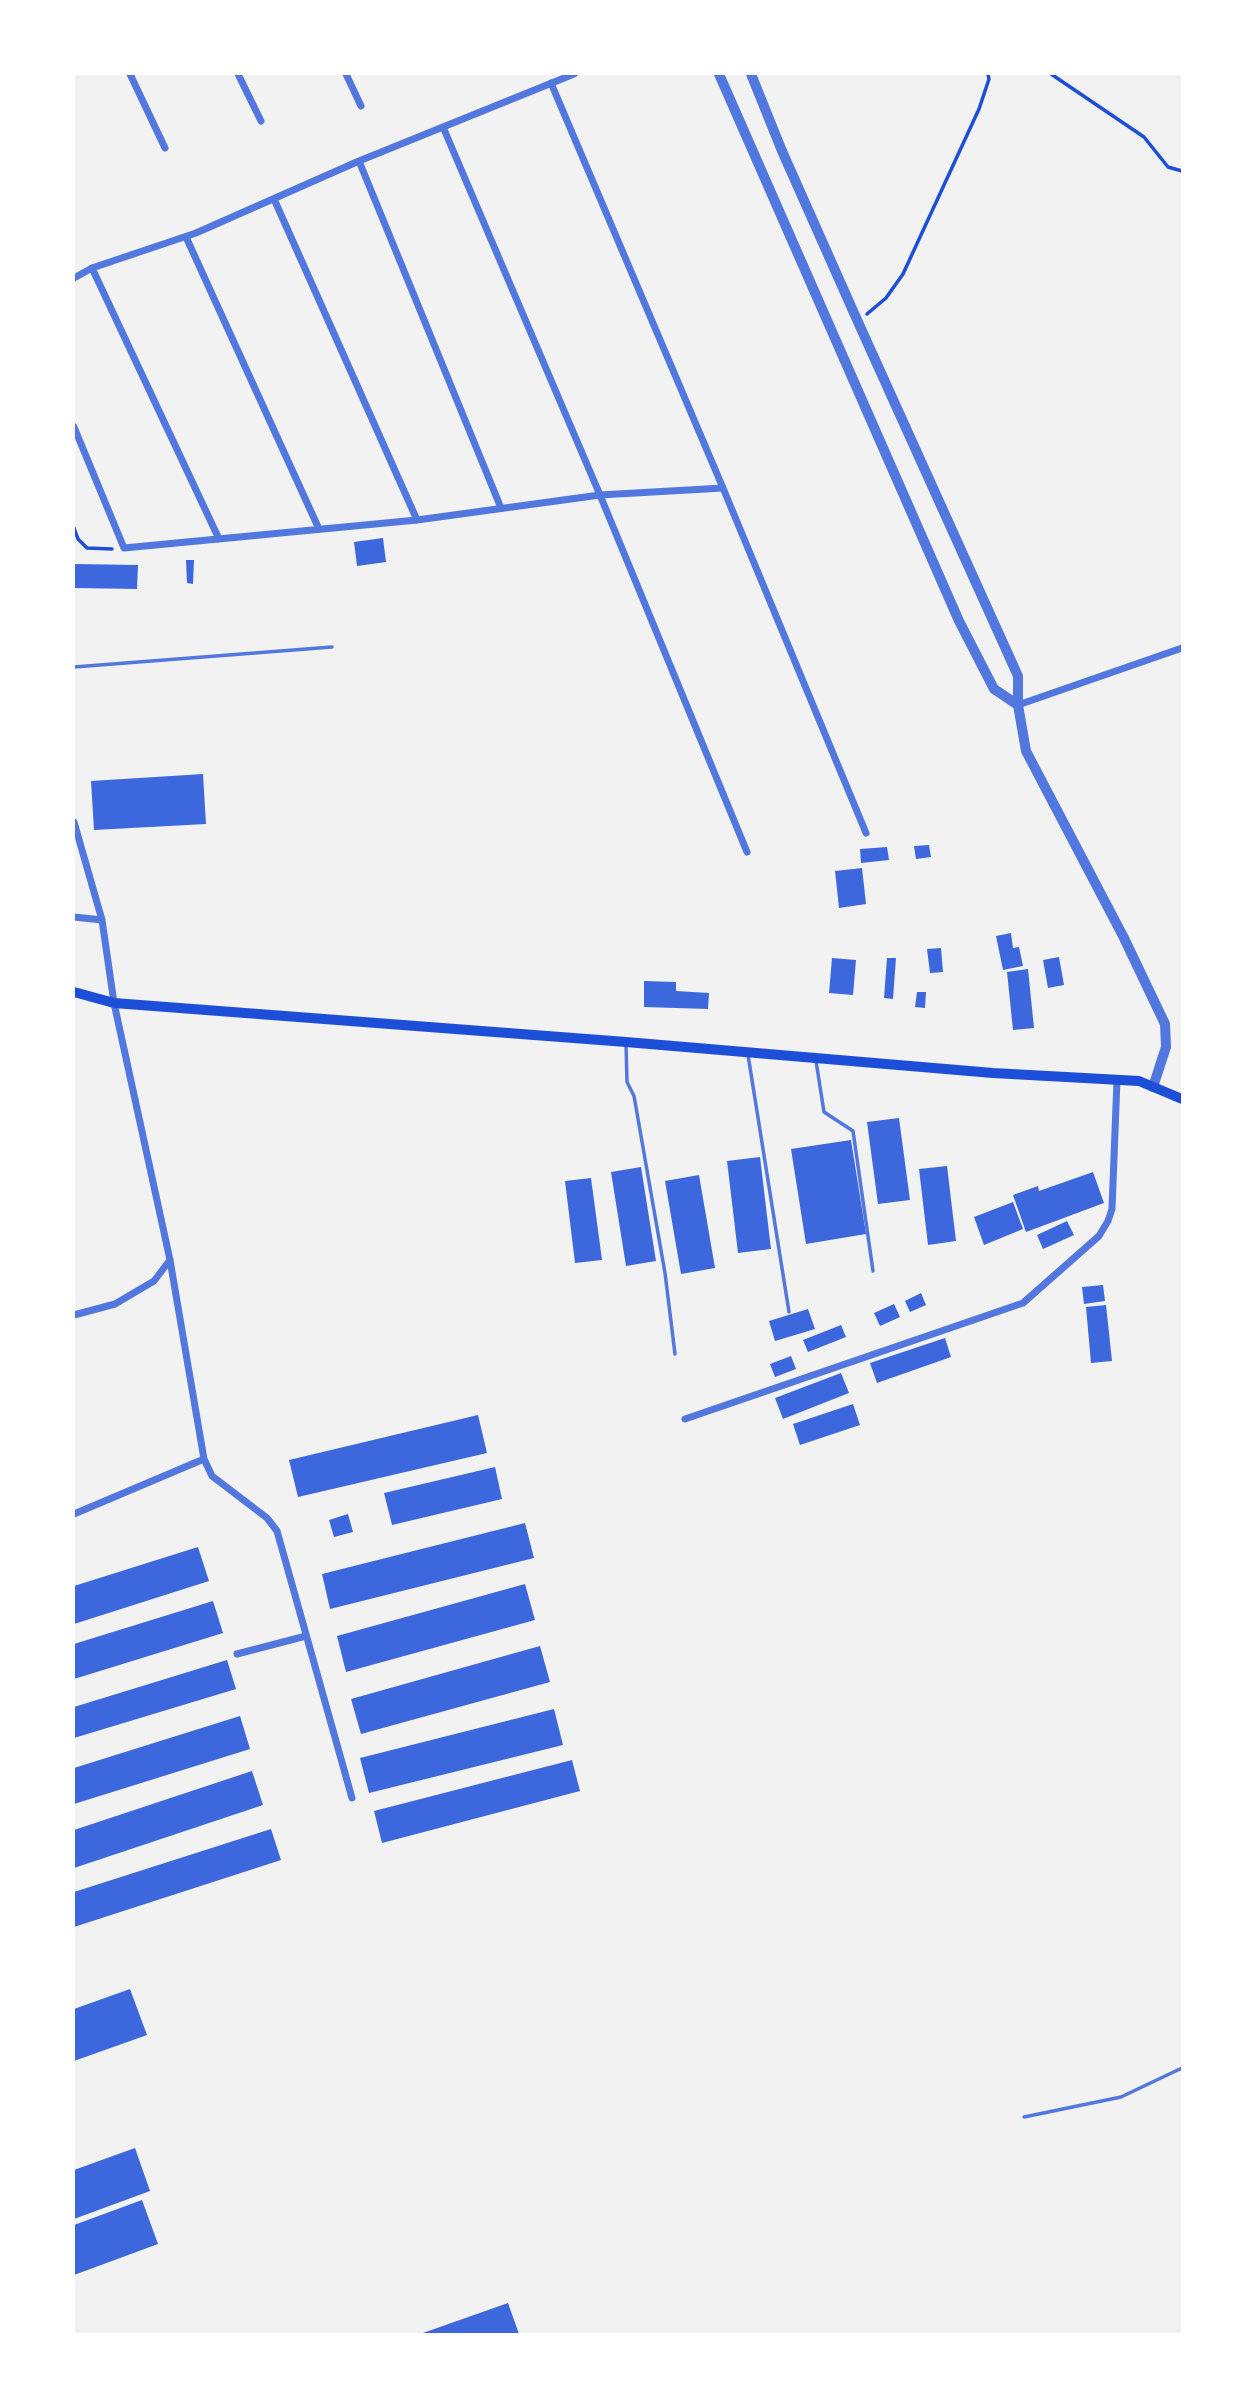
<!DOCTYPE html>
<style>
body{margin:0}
#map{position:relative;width:1256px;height:2408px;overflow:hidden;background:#f2f2f2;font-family:Poppins,sans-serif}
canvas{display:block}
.frame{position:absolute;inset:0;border:75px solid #fff;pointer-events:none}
</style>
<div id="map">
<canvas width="1256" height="2408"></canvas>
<div class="frame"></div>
</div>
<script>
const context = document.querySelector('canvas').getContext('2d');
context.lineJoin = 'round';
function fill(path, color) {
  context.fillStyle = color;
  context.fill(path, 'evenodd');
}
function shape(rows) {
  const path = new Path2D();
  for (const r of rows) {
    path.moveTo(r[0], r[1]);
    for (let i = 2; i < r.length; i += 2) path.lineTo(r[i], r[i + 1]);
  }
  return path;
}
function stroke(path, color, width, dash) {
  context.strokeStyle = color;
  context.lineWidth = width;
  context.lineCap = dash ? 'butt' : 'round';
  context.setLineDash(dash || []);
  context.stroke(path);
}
fill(shape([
 [383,538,386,562,357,566,354,542],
 [186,560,194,560,193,584,187,583],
 [74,564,138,565,137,589,74,588],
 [203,774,206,824,94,830,91,781],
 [929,845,931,857,916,859,914,846],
 [887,847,889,860,861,863,860,849],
 [862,868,866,904,839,908,835,871],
 [1011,933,1013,948,1019,947,1023,966,1003,970,996,936],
 [941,948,943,972,930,973,927,949],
 [1059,957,1064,985,1048,988,1043,960],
 [832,958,856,960,853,995,829,993],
 [887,958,896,958,893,999,884,998],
 [1028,969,1034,1028,1013,1030,1007,972],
 [644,981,676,982,676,991,709,993,708,1009,644,1007],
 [917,992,926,992,925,1008,915,1007],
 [899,1118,910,1200,878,1204,867,1122],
 [851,1140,866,1234,806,1244,791,1149],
 [760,1157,771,1249,738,1253,727,1161],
 [947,1166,956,1241,928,1245,919,1169],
 [641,1167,656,1261,626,1266,611,1172],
 [1093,1172,1104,1203,1026,1232,1013,1195,1038,1186,1039,1191],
 [699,1175,715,1268,681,1274,665,1181],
 [591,1178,602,1260,575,1263,565,1181],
 [1013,1202,1023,1229,984,1245,974,1217],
 [1067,1221,1074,1235,1043,1249,1037,1235],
 [1103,1285,1105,1301,1084,1304,1082,1287],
 [921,1293,926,1305,910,1312,905,1301],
 [894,1304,900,1317,880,1326,874,1313],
 [1106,1305,1112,1361,1091,1363,1086,1307],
 [808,1309,815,1329,775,1341,769,1321],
 [841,1325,846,1337,808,1352,803,1340],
 [945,1338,951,1357,877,1383,870,1363],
 [791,1356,796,1369,775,1377,770,1364],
 [841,1373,849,1393,783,1419,775,1398],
 [853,1404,860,1425,800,1445,793,1424],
 [478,1415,487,1453,298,1497,289,1460],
 [495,1467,502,1499,392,1525,384,1493],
 [348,1514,353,1532,334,1537,329,1520],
 [525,1523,534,1558,330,1609,322,1574],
 [198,1547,209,1581,74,1624,74,1586],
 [525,1584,535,1620,346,1672,337,1636],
 [213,1601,223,1633,74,1679,74,1644],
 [540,1646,550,1682,361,1734,351,1699],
 [227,1660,236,1689,74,1738,74,1707],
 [554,1709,563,1745,369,1793,360,1758],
 [240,1716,250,1749,74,1804,74,1768],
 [572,1760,580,1791,382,1843,374,1811],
 [252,1771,263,1805,74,1868,74,1830],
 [271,1829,281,1860,74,1927,74,1892],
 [130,1989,147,2035,74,2061,74,2009],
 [135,2148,150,2191,74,2219,74,2170],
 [142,2200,158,2244,74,2275,74,2225],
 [508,2303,519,2334,420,2334]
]), '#3d67dc');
stroke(shape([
 [1051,74,1144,137,1168,167,1182,171],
 [867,314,886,298,903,274,979,109,989,79,988,74],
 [74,528,78,539,87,548,112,549]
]), '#1d4ed8', 3.5);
stroke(shape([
 [74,667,332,647],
 [626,1044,627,1082,634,1096,665,1273,675,1354],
 [748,1055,789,1312],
 [816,1061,824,1112,853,1131,873,1271],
 [1024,2117,1121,2097,1182,2068]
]), '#5277de', 3.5);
stroke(shape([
 [130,74,165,148],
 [238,74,261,121],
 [346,74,361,106],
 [551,83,723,488,866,833],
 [443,127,600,495,747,852],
 [359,161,501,508],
 [274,199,417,520],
 [186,237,319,529],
 [92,268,219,539],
 [74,278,92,268,196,233,359,161,574,74],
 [74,427,124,548,417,520,600,495,723,488],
 [1018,705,1182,648],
 [74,822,102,920,114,1003,170,1260,204,1459,212,1476,267,1518,277,1531,352,1798],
 [74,917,102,920],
 [74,1315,115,1304,154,1281,170,1260],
 [685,1419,1023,1303,1099,1236,1108,1221,1112,1209,1117,1080],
 [74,1514,204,1459],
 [237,1654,306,1636]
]), '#5277de', 7);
stroke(shape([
 [719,74,959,621,994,689,1018,705],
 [751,74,782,151,858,322,1018,676,1018,705,1026,751,1124,938,1165,1024,1166,1047,1153,1087]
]), '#5277de', 10);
stroke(shape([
 [74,992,114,1003,626,1042,993,1073,1139,1081,1182,1099]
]), '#1d4ed8', 10);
</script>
